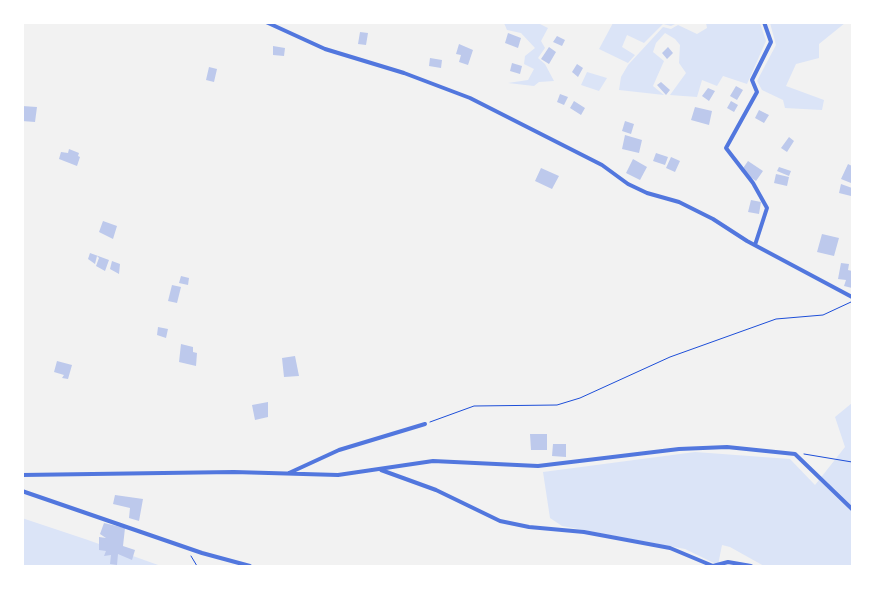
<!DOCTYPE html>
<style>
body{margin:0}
#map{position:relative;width:875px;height:589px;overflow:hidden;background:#f2f2f2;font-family:Lato,sans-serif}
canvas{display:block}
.frame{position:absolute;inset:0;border:24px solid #fff;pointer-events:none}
</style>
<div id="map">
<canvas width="875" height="589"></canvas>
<div class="frame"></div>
</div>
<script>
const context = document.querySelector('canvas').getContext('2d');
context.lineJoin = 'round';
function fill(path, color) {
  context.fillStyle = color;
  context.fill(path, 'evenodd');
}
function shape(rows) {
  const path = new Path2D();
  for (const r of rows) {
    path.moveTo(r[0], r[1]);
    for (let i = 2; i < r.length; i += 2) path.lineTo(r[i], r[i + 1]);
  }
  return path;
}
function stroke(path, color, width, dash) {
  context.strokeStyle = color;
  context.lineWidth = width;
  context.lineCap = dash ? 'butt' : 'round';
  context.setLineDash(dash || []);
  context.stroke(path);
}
fill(shape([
 [504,23,538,23,548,28,541,41,545,48,538,58,545,64,554,81,539,82,534,86,508,83,528,80,534,69,524,64,525,56,535,48,521,33,507,30],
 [624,23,624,22,677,23,671,26,663,24,644,43,627,35,622,47,635,55,628,63,599,49,613,23],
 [706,23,760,23,766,41,747,84,723,76,717,86,702,80,697,97,670,95,686,73,679,63,680,45,675,39,665,33,656,43,653,52,664,61,653,86,664,95,619,90,621,77,628,65,663,27,671,29,678,25,697,34,707,28],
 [770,23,845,23,819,44,819,58,796,64,786,86,824,100,822,110,785,108,783,100,762,90,757,81,776,45],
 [587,72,607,78,599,91,581,85],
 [852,403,852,566,764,566,730,547,722,545,718,565,685,549,562,526,550,518,543,472,695,452,790,459,815,485,845,447,835,417],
 [22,518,85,539,161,566,23,566]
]), '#dbe4f7');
fill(shape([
 [360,32,368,33,366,45,358,44],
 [508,33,521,38,518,48,505,43],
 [557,36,565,40,562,46,553,42],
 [459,44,473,50,468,65,459,62,461,55,456,54],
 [273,46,285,48,284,56,273,55],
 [549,47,556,52,549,64,541,59],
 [668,47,673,53,667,59,662,53],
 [430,58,442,60,441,68,429,66],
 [512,63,522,66,520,74,510,71],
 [577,64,583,68,578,77,572,72],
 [209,67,217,69,214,82,206,80],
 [661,82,670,90,666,95,657,85],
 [736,86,743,90,737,100,730,96],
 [708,88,715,91,709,101,702,96],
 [560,94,568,97,564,105,557,102],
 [574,101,585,108,581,115,570,108],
 [731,101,738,105,734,112,727,108],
 [22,106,37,107,35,122,22,121],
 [695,107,712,111,709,125,691,120],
 [759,110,769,115,764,123,755,118],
 [625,121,634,124,631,134,622,131],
 [625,135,642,140,639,153,622,149],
 [789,137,794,141,787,152,781,148],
 [69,149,79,153,78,156,80,157,77,166,59,159,61,152,68,153],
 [656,153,668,157,665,165,653,161],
 [671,157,680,161,675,172,666,168],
 [633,159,647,167,640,180,626,173],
 [748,161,763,171,756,181,741,171],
 [848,164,852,166,851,183,841,179],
 [779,167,791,171,789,176,777,171],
 [541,168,559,176,552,189,535,181],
 [776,174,789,177,787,186,774,183],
 [841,184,852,188,851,196,839,193],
 [751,200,761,202,759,214,748,212],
 [103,221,117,226,113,239,99,232],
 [822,234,839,238,834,256,817,252],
 [90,253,109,260,105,271,96,266,99,258,97,256,95,264,88,259],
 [112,261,120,264,119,274,110,269],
 [841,263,849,264,848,270,852,271,852,288,844,286,846,280,838,279],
 [181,276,189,278,188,285,179,283],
 [172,285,181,287,177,303,168,301],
 [158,327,168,329,166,338,157,335],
 [181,344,193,347,193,352,197,353,196,366,179,362],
 [295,356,299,376,284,377,282,358],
 [57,361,72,365,68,379,62,378,64,375,54,372],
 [268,402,268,417,255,420,252,405],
 [530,434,547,434,547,450,531,450],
 [553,444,566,444,566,457,552,456],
 [115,495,143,499,139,521,129,518,130,508,113,504],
 [104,523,125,528,123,546,135,550,132,560,118,554,117,565,110,564,111,555,104,556,106,551,99,550,99,537,106,538,100,534]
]), '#bdc9ec');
stroke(shape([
 [430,422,474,406,557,405,580,398,670,357,776,319,823,315,851,302],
 [804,454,852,462],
 [191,556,197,566]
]), '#1d4ed8', 1);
stroke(shape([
 [266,22,325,49,404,73,470,98,602,165,628,184,647,193,679,202,713,219,747,241,852,297],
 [755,245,767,208,753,183,726,148,757,92,752,80,771,42,764,22],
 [381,470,436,490,500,521,529,527,584,532,670,548,713,566,728,562,751,566],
 [289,473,339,450,425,424],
 [22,475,234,472,338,475,433,461,538,466,679,449,727,447,795,454,852,509],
 [22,491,202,553,250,566]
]), '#5277de', 4);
</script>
